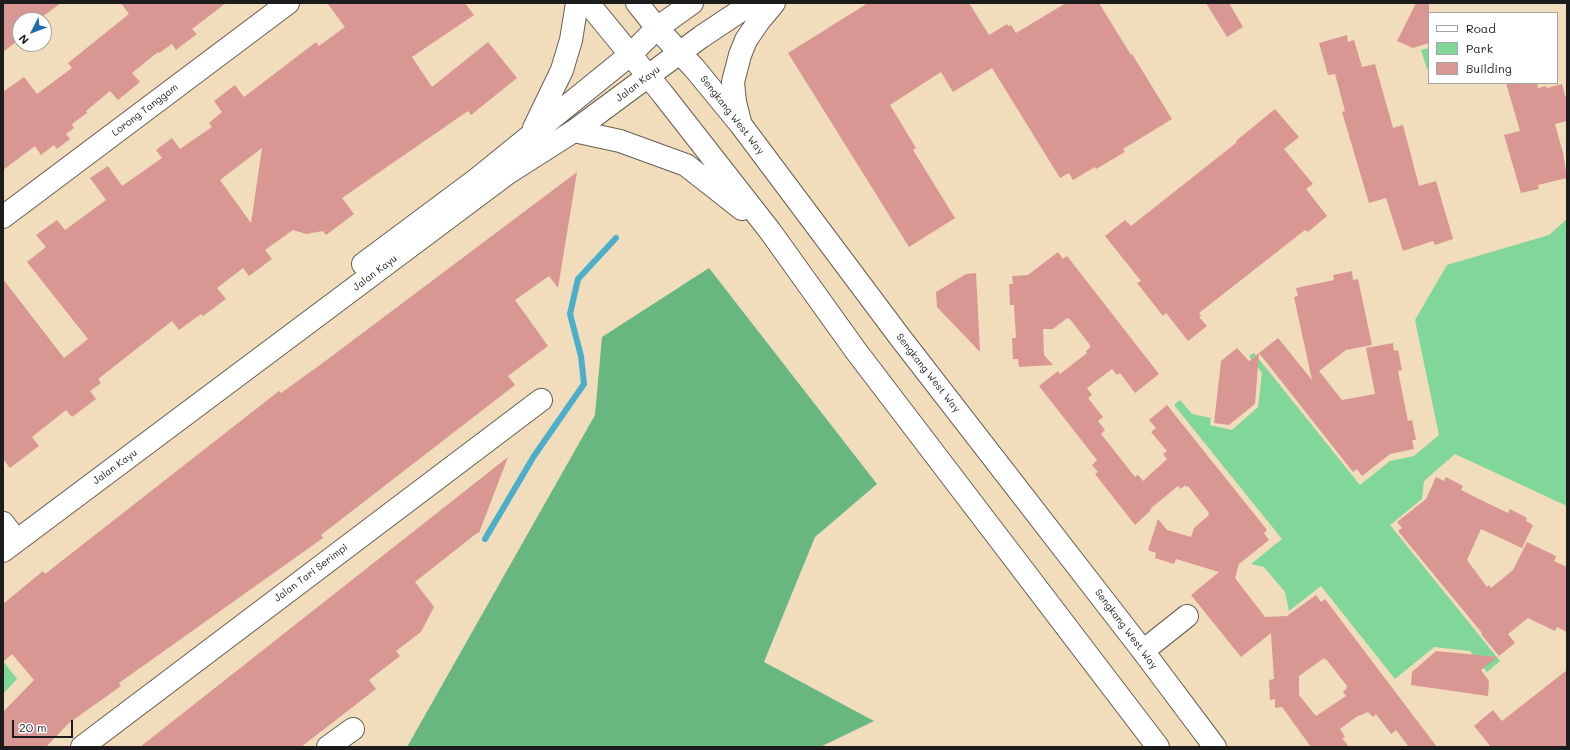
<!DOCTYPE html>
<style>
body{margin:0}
#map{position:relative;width:1570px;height:750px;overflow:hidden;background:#f1dcbc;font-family:Mali,sans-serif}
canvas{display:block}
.frame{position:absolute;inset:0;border:4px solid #1c1c1c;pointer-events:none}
.legend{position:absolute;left:1428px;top:12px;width:130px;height:72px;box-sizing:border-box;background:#fff;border:1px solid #a4a4a4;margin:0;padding:5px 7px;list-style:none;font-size:12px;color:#1c1c1c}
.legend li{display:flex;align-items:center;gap:8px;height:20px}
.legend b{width:20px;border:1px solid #a4a4a4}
.north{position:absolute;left:12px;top:12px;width:40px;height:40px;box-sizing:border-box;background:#fff;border:1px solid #a4a4a4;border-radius:50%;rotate:228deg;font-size:11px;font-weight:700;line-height:16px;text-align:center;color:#1c1c1c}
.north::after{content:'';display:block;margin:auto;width:14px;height:18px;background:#1f6fb2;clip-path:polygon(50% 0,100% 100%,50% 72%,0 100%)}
.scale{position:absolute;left:12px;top:720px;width:61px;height:18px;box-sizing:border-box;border:2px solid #1c1c1c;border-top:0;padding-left:5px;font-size:12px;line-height:14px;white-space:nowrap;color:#1c1c1c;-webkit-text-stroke:3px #fff;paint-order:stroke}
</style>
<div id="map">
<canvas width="1570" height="750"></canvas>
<div class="frame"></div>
<ul class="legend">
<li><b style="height:5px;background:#fff"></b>Road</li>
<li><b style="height:11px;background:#81d699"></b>Park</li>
<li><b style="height:11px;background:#d99793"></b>Building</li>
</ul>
<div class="north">N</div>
<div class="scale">20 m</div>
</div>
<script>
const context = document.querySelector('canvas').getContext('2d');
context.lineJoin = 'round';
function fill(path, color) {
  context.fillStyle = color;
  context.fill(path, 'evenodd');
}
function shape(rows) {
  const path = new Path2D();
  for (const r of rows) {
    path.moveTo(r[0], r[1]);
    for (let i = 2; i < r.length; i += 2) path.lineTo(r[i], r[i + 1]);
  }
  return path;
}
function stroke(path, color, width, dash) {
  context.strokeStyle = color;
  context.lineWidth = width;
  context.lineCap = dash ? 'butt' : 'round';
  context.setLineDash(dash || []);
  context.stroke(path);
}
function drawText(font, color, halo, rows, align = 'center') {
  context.font = font + ' Mali,sans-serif';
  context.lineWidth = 3.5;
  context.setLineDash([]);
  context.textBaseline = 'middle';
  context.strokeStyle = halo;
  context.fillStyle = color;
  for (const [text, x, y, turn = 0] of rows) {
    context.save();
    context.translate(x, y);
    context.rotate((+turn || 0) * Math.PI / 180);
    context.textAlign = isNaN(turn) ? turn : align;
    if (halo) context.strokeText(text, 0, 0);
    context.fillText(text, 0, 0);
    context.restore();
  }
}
fill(shape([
 [1429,48,1429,68,1427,69,1421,50],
 [1567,219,1567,506,1455,454,1424,481,1422,499,1390,525,1500,661,1487,672,1470,651,1434,647,1395,679,1321,586,1289,611,1285,592,1264,567,1251,564,1282,539,1174,405,1180,400,1192,414,1211,418,1210,425,1232,430,1258,407,1262,373,1249,356,1254,353,1360,485,1390,461,1414,456,1439,435,1415,320,1447,265,1549,235],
 [3,661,17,679,3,694]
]), '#81d699');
fill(shape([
 [709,268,877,484,815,537,764,662,874,721,820,747,407,747,595,415,602,337]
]), '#68b781');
stroke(shape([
 [485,539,534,456,584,384,581,356,570,314,578,279,616,238]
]), '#4bafca', 6);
fill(shape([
 [3,3,61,3,38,20,20,20,20,39,3,52],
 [121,3,226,3,192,29,197,34,185,43,176,50,172,44,159,53,158,52,132,73,140,82,118,100,110,91,86,111,87,113,72,124,74,128,66,134,70,139,57,149,54,145,41,155,35,146,3,170,3,92,24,77,37,94,72,68,68,63,129,14],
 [327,3,465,3,474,15,412,57,432,87,488,42,517,78,471,115,468,111,342,198,354,214,326,235,323,231,306,234,293,230,265,250,272,259,249,276,243,268,217,288,226,299,203,316,201,314,179,330,172,321,98,379,101,383,90,391,96,399,72,417,66,410,32,437,39,446,10,468,3,459,3,279,64,358,88,339,27,262,46,247,36,235,57,220,65,230,106,200,90,178,108,166,122,186,162,158,156,150,172,138,180,149,212,127,209,123,222,112,214,101,235,85,244,97,316,42,319,46,345,27],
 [262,148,251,223,220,180],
 [868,3,969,3,989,35,1007,24,1008,26,1011,25,1016,33,1066,3,1099,3,1131,55,1132,54,1172,119,1123,149,1125,152,1096,169,1095,167,1073,180,1069,173,1060,178,992,68,953,92,941,72,890,105,916,148,913,150,955,218,909,247,788,53],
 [1206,3,1229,3,1243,27,1227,37],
 [1416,3,1429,3,1429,43,1413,48,1397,41],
 [1347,35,1348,42,1354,40,1362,67,1375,64,1393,128,1403,125,1419,186,1436,181,1453,239,1435,245,1433,241,1403,251,1386,198,1369,203,1342,112,1345,111,1335,74,1328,75,1319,43],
 [1506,83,1537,83,1538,88,1546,86,1547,88,1562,84,1567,102,1567,121,1555,124,1563,153,1567,178,1538,185,1539,189,1521,193,1504,135,1520,131],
 [1275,109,1299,137,1284,149,1313,184,1306,189,1327,216,1308,232,1305,230,1199,313,1201,316,1199,317,1207,326,1188,341,1166,313,1163,316,1137,283,1141,281,1105,236,1125,220,1131,226,1236,143,1236,141],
 [577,172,558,288,549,276,515,300,548,346,508,376,515,385,321,535,323,538,119,683,121,686,69,723,46,747,3,747,3,712,34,680,12,654,3,662,3,604,43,571,45,574,279,391,281,393,320,365],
 [1058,252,1063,259,1067,256,1159,374,1135,393,1120,373,1117,375,1112,369,1087,388,1092,395,1088,398,1103,417,1098,421,1105,430,1101,434,1135,477,1137,475,1139,476,1143,481,1167,459,1163,454,1167,451,1151,432,1156,428,1149,420,1167,405,1267,530,1264,533,1269,540,1239,564,1235,578,1265,617,1287,616,1316,595,1321,602,1325,599,1437,747,1409,747,1396,730,1391,734,1376,714,1373,717,1368,712,1356,717,1340,729,1345,737,1342,738,1349,747,1311,747,1282,707,1275,708,1275,699,1270,700,1269,680,1274,679,1271,633,1241,657,1191,595,1219,572,1176,559,1174,564,1155,558,1156,553,1148,550,1158,519,1167,530,1191,537,1194,528,1209,515,1208,514,1209,513,1188,486,1186,487,1185,485,1181,489,1178,486,1150,509,1151,510,1135,525,1095,474,1098,472,1092,465,1097,460,1039,386,1058,371,1060,374,1087,353,1086,351,1091,347,1089,346,1090,345,1069,318,1068,319,1067,318,1053,329,1043,329,1044,355,1053,365,1019,367,1018,359,1013,359,1012,338,1016,338,1014,305,1010,305,1009,284,1013,284,1012,276,1028,275],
 [1324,658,1325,660,1326,659,1347,686,1346,687,1347,688,1343,692,1346,696,1316,716,1299,695,1299,676],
 [1352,271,1353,280,1358,279,1372,345,1346,350,1319,371,1342,400,1375,394,1366,348,1393,343,1394,351,1398,350,1402,370,1398,371,1408,421,1412,420,1416,440,1412,440,1414,449,1390,454,1362,476,1357,469,1353,472,1259,353,1278,338,1312,380,1294,297,1298,296,1296,288,1334,280,1333,275],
 [976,273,980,352,937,307,936,292,966,274],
 [1237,348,1249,361,1259,353,1255,404,1229,425,1214,423,1221,361],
 [508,457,479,533,477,533,415,582,434,607,421,632,396,651,400,656,369,680,376,689,301,747,140,747],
 [1436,477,1444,481,1446,477,1463,486,1461,490,1479,499,1508,513,1510,509,1527,518,1526,521,1533,525,1522,548,1481,529,1467,560,1487,587,1489,585,1491,588,1513,570,1527,542,1556,556,1554,561,1567,567,1567,632,1557,627,1555,631,1528,618,1508,634,1515,643,1499,656,1481,634,1482,633,1398,531,1402,528,1397,522,1426,499],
 [1436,651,1497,657,1481,670,1489,681,1488,696,1411,685,1412,672],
 [1567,670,1567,747,1491,747,1474,726,1493,710,1502,721]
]), '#d99793');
const minor = shape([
 [3,217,288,3],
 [3,523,16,540],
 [1143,651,1187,616],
 [82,747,541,400],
 [328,747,353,729]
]);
const major = shape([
 [588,3,662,93,770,231,856,351,1158,747],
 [637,3,657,28,695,69,741,125,899,336,1143,651,1215,747],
 [740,122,735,102,733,82,740,55,746,40,759,21,774,3],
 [534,128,562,70,571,40,577,3],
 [574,131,620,141,686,165,742,209],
 [363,264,477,179,631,54,657,28,692,3],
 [3,551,508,173,574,131,701,37,752,3]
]);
stroke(minor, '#675f54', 24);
stroke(major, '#675f54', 24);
stroke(minor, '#fff', 22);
stroke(major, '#fff', 22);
drawText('10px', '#1c1c1c', '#fff', [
 ["Jalan Kayu",638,84,-37],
 ["Lorong Tanggam",145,110,-37],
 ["Sengkang West Way",732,115,52],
 ["Jalan Kayu",375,273,-37],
 ["Sengkang West Way",928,373,52],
 ["Jalan Kayu",115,467,-36],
 ["Jalan Tari Serimpi",311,573,-37],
 ["Sengkang West Way",1126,629,53]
]);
</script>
